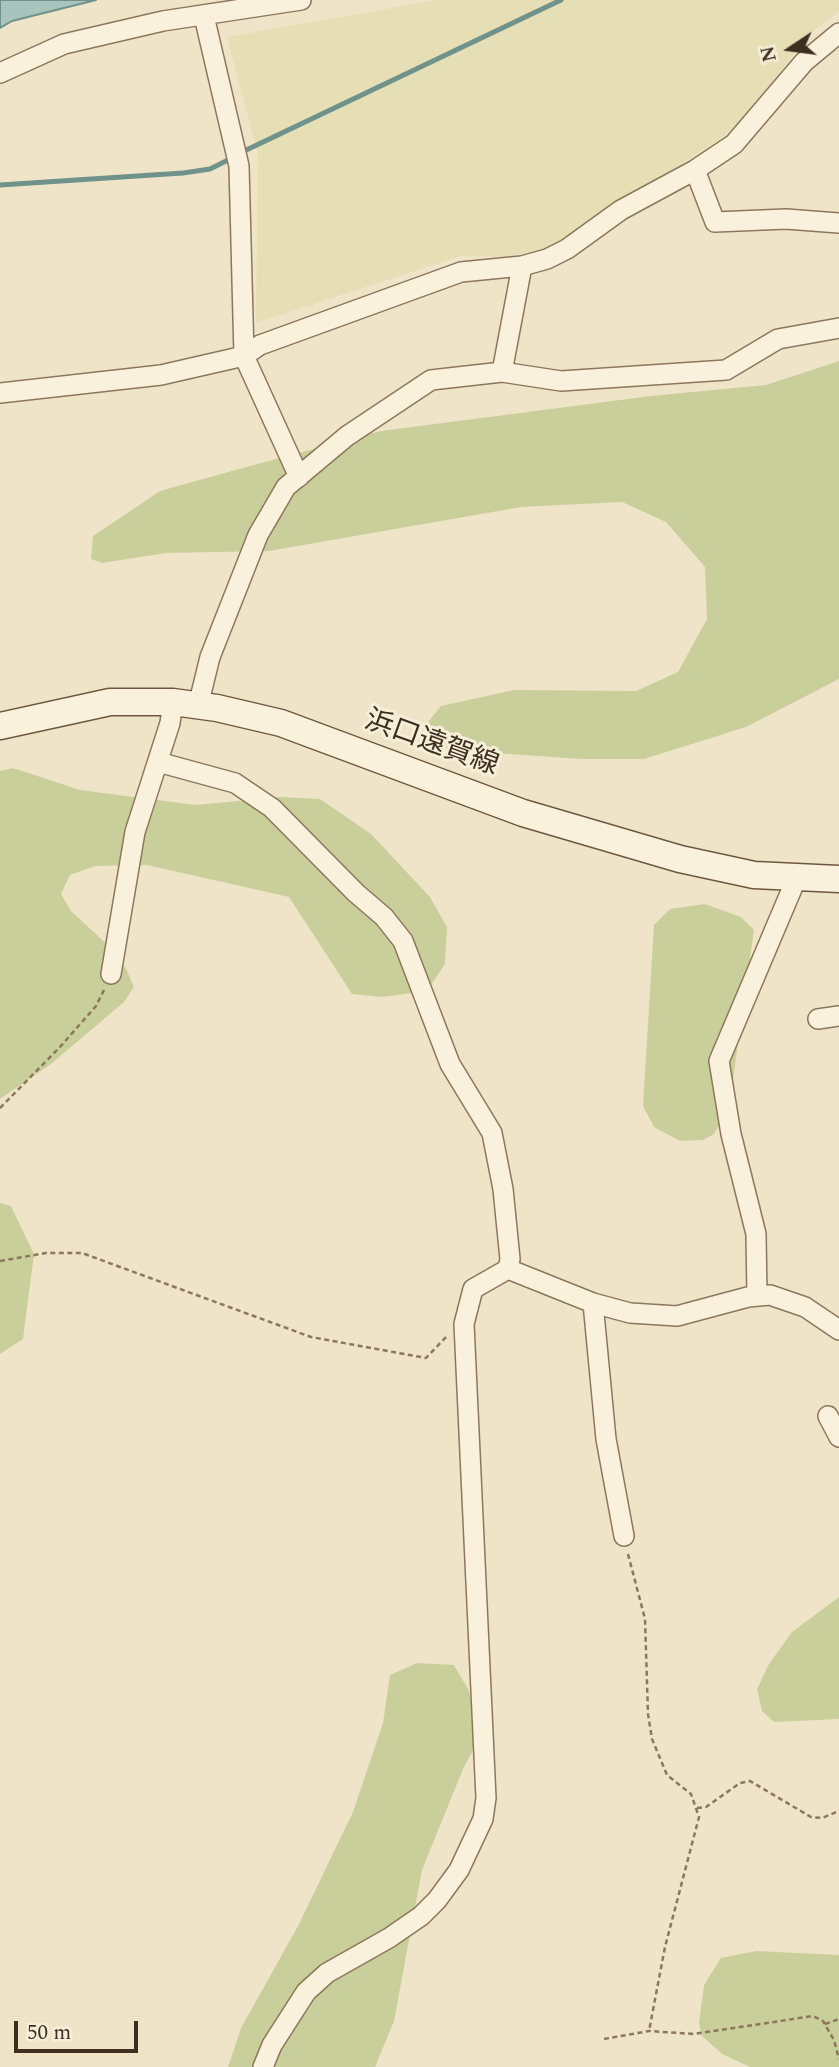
<!DOCTYPE html>
<meta charset="utf-8">
<style>
body{margin:0}
#map{position:relative;width:839px;height:2067px;overflow:hidden;background:#f0e4c8;font-family:Spectral,serif}
canvas{display:block}
.north{position:absolute;left:755px;top:14px;width:70px;height:70px;-webkit-text-stroke:5px #f7eed8;paint-order:stroke;rotate:257deg;font-size:19px;font-weight:700;line-height:28px;text-align:center;color:#3d2e20}
.north::after{content:'';display:block;margin:auto;width:24px;height:32px;background:#3d2e20;clip-path:polygon(50% 0,100% 100%,50% 72%,0 100%)}
.scale{position:absolute;left:14px;top:2021px;width:124px;height:32px;box-sizing:border-box;border:4px solid #3d2e20;border-top:0;padding-left:9px;font-size:21px;line-height:24px;white-space:nowrap;color:#3d2e20;-webkit-text-stroke:5px #f7eed8;paint-order:stroke}
</style>
<div id="map">
<canvas width="839" height="2067"></canvas>
<div class="north">N</div>
<div class="scale">50 m</div>
</div>
<script>
const context = document.querySelector('canvas').getContext('2d');
context.lineJoin = 'round';
function fill(path, color) {
  context.fillStyle = color;
  context.fill(path, 'evenodd');
}
function shape(rows) {
  const path = new Path2D();
  for (const r of rows) {
    path.moveTo(r[0], r[1]);
    for (let i = 2; i < r.length; i += 2) path.lineTo(r[i], r[i + 1]);
  }
  return path;
}
function stroke(path, color, width, dash) {
  context.strokeStyle = color;
  context.lineWidth = width;
  context.lineCap = dash ? 'butt' : 'round';
  context.setLineDash(dash || []);
  context.stroke(path);
}
function drawText(font, color, halo, rows, align = 'center') {
  context.font = font + ' Spectral,"Noto Sans JP",serif';
  context.lineWidth = 6;
  context.setLineDash([]);
  context.textBaseline = 'middle';
  context.strokeStyle = halo;
  context.fillStyle = color;
  for (const [text, x, y, turn = 0] of rows) {
    context.save();
    context.translate(x, y);
    context.rotate((+turn || 0) * Math.PI / 180);
    context.textAlign = isNaN(turn) ? turn : align;
    if (halo) context.strokeText(text, 0, 0);
    context.fillText(text, 0, 0);
    context.restore();
  }
}
fill(shape([
 [437,0,839,0,839,11,804,38,767,92,727,134,548,251,500,257,460,256,256,323,258,155,227,37]
]), '#e6deb5');
fill(shape([
 [839,361,839,679,746,727,644,759,581,759,451,750,429,742,428,722,441,706,514,690,636,691,678,672,707,619,705,567,666,522,622,502,521,507,269,551,166,553,102,563,91,559,93,536,160,491,250,466,381,431,651,396,766,385],
 [13,768,80,790,196,805,280,797,320,799,371,834,430,897,447,927,445,964,427,991,382,997,352,994,289,897,147,865,95,866,70,875,61,894,71,911,112,949,126,969,134,987,124,1002,51,1064,0,1099,0,771],
 [705,904,741,917,754,930,729,1108,714,1134,703,1140,680,1141,654,1127,643,1106,654,925,670,909],
 [0,1203,11,1206,34,1254,23,1339,0,1354],
 [839,1597,839,1719,774,1722,762,1711,757,1689,769,1664,792,1632],
 [417,1663,454,1665,469,1691,479,1739,463,1769,422,1870,394,2021,375,2067,228,2067,241,2028,298,1926,353,1812,383,1723,390,1675],
 [756,1951,839,1955,839,2067,750,2067,722,2054,701,2035,699,2023,704,1985,721,1958]
]), '#c9cf9b');
const water = shape([
 [0,0,96,0,12,21,0,28,0,0]
]);
fill(water, '#a9c4bc');
stroke(water, '#6f938a', 2);
stroke(shape([
 [240,153,561,0],
 [0,185,183,173,210,169,232,158]
]), '#6f938a', 5);
const minor = shape([
 [204,16,239,166,244,356,299,477],
 [0,73,64,44,163,21,301,0],
 [695,170,715,222,786,219,839,223],
 [502,372,522,266],
 [0,393,161,375,244,356,260,345,461,272,522,266,547,259,567,249,621,210,695,170,734,144,804,62,839,33],
 [198,706,210,657,258,535,286,487,347,436,431,380,502,372,561,381,726,370,778,339,839,328],
 [158,762,235,783,272,808,356,893,384,917,403,941,450,1064,492,1133,503,1189,510,1259,508,1269],
 [111,974,135,832,170,723,173,702],
 [818,1019,839,1016],
 [757,1296,756,1234,731,1134,719,1061,797,877],
 [593,1303,606,1439,624,1536],
 [828,1416,839,1437],
 [263,2067,272,2045,306,1992,327,1973,389,1938,421,1916,437,1900,459,1870,483,1819,486,1798,464,1324,473,1289,508,1269,593,1303,630,1313,677,1316,748,1297,770,1295,805,1307,839,1330]
]);
const secondary = shape([
 [0,726,110,702,173,702,217,708,281,723,523,813,680,859,754,875,839,879]
]);
stroke(minor, '#8d765c', 22);
stroke(secondary, '#6f573f', 29);
stroke(shape([
 [0,1108,60,1047,96,1006,104,990],
 [0,1261,46,1253,82,1253,311,1337,426,1358,447,1336],
 [628,1554,645,1619,648,1714,652,1739,667,1775,691,1794,699,1817,665,1947,649,2031],
 [697,1808,706,1807,740,1783,750,1781,811,1817,822,1818,839,1811],
 [825,2024,839,2019],
 [604,2039,649,2031,694,2034,813,2016,823,2021,834,2040,839,2059]
]), '#8d765c', 2.5, [5, 3.5]);
stroke(minor, '#faf1dc', 19);
stroke(secondary, '#faf1dc', 26);
drawText('28px', '#3d2e20', '#f7eed8', [
 ["浜口遠賀線",431,745,20]
]);
</script>
